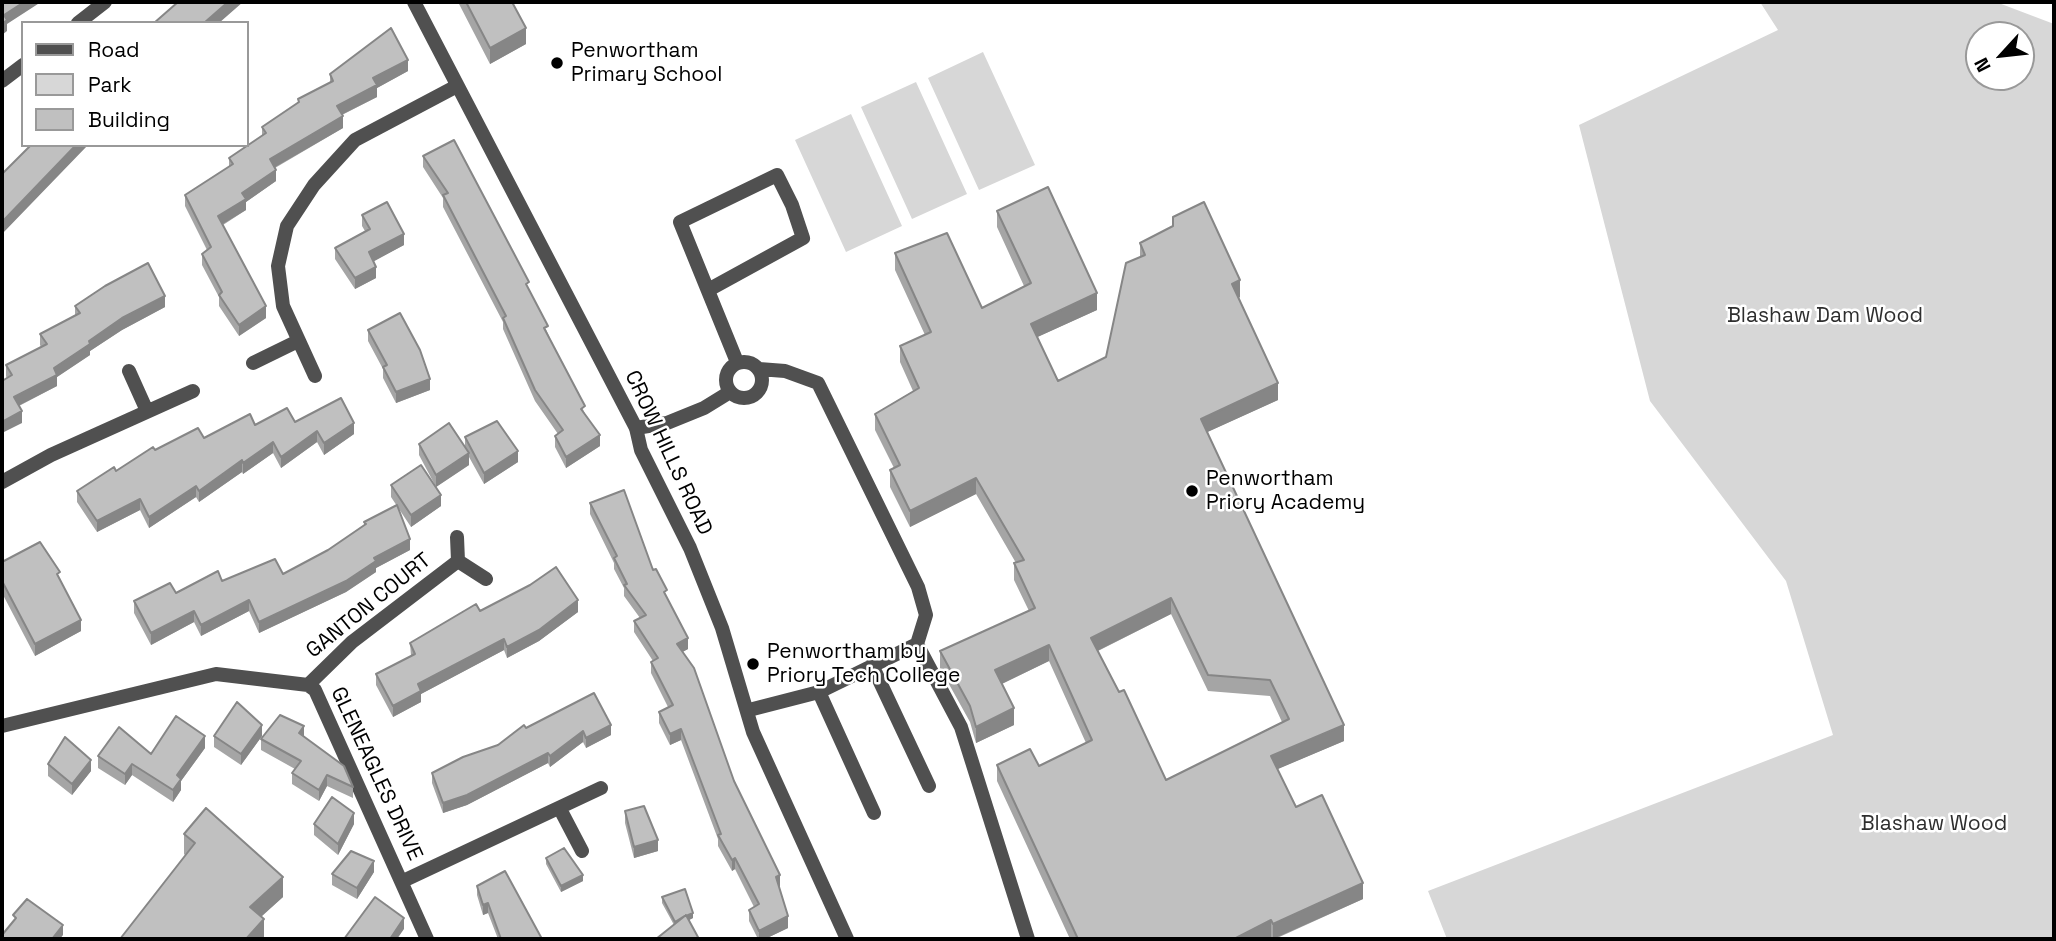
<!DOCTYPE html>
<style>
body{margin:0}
#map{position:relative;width:2056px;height:941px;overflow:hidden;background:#fff;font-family:"Space Grotesk",sans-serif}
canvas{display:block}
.frame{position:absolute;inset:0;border:4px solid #000;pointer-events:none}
.legend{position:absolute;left:21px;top:21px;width:228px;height:126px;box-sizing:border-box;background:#fff;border:2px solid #999;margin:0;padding:9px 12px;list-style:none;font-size:21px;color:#000}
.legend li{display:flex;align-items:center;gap:14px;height:35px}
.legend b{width:35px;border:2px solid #999}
.north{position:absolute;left:1965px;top:21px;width:70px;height:70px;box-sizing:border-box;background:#fff;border:2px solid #999;border-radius:50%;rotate:243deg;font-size:19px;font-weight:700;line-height:28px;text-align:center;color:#000}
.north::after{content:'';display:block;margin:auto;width:24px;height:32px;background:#000;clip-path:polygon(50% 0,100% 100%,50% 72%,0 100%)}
</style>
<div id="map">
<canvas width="2056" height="941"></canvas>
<div class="frame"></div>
<ul class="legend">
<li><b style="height:9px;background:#505050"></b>Road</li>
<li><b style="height:19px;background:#d7d7d7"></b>Park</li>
<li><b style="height:19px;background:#c0c0c0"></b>Building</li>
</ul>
<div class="north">N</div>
</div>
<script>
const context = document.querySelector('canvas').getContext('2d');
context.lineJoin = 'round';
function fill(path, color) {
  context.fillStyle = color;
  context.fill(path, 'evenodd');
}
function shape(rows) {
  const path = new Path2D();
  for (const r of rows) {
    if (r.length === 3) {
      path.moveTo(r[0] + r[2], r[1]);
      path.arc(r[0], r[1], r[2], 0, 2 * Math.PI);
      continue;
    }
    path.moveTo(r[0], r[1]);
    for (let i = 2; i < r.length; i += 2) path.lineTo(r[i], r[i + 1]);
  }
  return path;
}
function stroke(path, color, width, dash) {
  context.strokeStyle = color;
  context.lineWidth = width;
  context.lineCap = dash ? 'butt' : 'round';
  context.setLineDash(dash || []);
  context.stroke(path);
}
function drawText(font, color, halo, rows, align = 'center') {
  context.font = font + ' "Space Grotesk",sans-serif';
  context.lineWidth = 5;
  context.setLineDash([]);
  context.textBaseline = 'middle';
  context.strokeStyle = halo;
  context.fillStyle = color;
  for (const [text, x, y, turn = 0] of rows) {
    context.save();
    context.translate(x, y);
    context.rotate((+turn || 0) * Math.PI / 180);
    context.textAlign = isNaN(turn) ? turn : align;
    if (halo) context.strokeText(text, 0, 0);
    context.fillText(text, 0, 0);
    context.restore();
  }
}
fill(shape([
 [1760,2,1996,2,2054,24,2054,939,1447,939,1428,891,1833,735,1786,581,1650,401,1579,125,1778,30],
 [1979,35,2021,35,2021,77,1979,77],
 [983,52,1035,165,979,190,928,78],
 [916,82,967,194,912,219,861,107],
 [851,114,902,226,846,252,795,140]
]), '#d7d7d7');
stroke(shape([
 [710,289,803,238,792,205,777,175,680,222,737,362],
 [744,380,18],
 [636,428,667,423,704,408,730,392],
 [917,644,961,727,1028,939],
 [872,665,929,786],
 [819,692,874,813],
 [749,710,819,692,917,644,926,615,918,587,818,383,785,371,759,369]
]), '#505050', 14);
stroke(shape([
 [414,2,636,428,641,450,690,548,722,628,753,732,847,939],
 [78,23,105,2],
 [2,81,23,65],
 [253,363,298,341],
 [129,371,147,411],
 [315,376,283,306,278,266,287,226,314,185,355,140,457,86],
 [2,482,51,455,193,391],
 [457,537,458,561,486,579],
 [308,685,352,642,458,561],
 [2,726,216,674,308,685,315,690,427,939],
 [560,809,582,851],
 [403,881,601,788]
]), '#505050', 14);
fill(shape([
 [458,2,512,2,526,44,490,64],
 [408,71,377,88,377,97,342,115,343,128,275,168,276,181,246,202,246,210,223,225,266,318,239,336,219,306,219,297,202,265,202,254,207,250,185,206,185,195,229,167,229,158,262,136,262,127,298,103,298,99,330,83,330,74],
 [423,156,529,290,548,334,600,446,566,468,555,447,555,436,558,434,535,401,503,329,503,322,443,207,443,198,423,167],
 [997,211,1097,310,1037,337,1058,381,1106,357,1140,257,1140,243,1240,297,1238,298,1278,400,1207,432,1344,741,1277,769,1296,807,1363,899,1275,939,1272,939,1271,937,1266,939,1070,939,997,781,997,765,1039,766,1086,743,1049,661,1002,684,1014,725,976,743,970,722,940,668,940,651,1029,611,1014,580,1014,563,1016,563,976,494,910,527,890,487,890,470,894,468,875,430,875,414,913,391,900,362,900,346,925,335,895,270,895,253,982,308,1024,286,997,227],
 [1171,614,1208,691,1270,696,1282,722,1166,780,1098,651],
 [362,215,404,245,373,261,376,278,355,289,335,259,335,248,365,231,362,226],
 [75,306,165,307,122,330,90,351,90,355,57,377,57,386,19,406,22,423,6,376,6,365,41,347,40,345,40,334,75,315],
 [368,330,430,390,396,403,383,378,383,369,368,341],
 [295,422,354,434,324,455,317,442,281,468,273,453,243,474,242,472,199,502,196,497,149,528,140,510,97,532,77,502,77,491,116,471,155,450,255,425],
 [465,437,518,462,484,484,469,457,469,465,436,487,419,455,419,444,465,447],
 [391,485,441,506,411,527,391,497],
 [590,503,653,570,667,599,688,649,682,652,734,781,780,886,779,887,788,928,765,939,758,939,749,921,749,910,754,907,735,869,732,871,718,846,718,839,681,740,670,745,659,723,659,712,668,707,651,673,651,662,653,661,634,632,634,621,640,618,624,596,624,588,614,569,614,563,590,514],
 [364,522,410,550,376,568,376,572,346,592,259,633,249,611,201,636,194,622,151,645,134,613,134,601,176,593,222,581,283,574,328,550,364,525],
 [2,562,60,581,81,631,35,656,2,593],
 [480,611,578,612,539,641,507,658,504,650,421,694,421,702,393,717,376,685,376,674,411,656,410,643],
 [526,728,611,735,586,748,583,742,550,767,548,763,467,805,443,813,432,783,432,773,498,745],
 [214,736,262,736,241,765,214,747],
 [304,736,353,787,353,798,327,786,319,801,292,784,292,773,295,769,261,750,261,739],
 [205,748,181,781,181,790,173,802,132,775,125,785,98,768,98,756,151,754],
 [48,764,91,771,72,795,48,776],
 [625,811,658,851,634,858,625,823],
 [314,824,354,824,338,855,314,835],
 [184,834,283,897,261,916,264,939,184,854],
 [546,858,583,881,561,892,546,864],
 [374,872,357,899,332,885,332,874],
 [477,886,542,939,498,939,488,913,483,915,477,895],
 [662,897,693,918,674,925,662,903]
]), '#a5a5a5');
fill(shape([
 [24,2,41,2,7,24,7,31,2,35,2,24,4,15],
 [228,2,243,2,219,23,204,23],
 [526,28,526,44,490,64,490,48],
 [408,60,408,71,377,88,377,97,337,117,337,106,373,78],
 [343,116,343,128,270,170,270,159],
 [76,145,88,145,2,234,2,222],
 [276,170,276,181,246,202,246,210,218,227,218,216,242,193],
 [404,234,404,245,369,264,369,252],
 [376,267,376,278,355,289,355,278],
 [1240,280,1240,297,1232,301,1232,284],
 [1097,293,1097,310,1031,340,1031,324],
 [165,296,165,307,122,330,90,351,90,355,57,377,57,386,14,408,14,397,89,341,122,318],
 [266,306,266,318,239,336,239,325],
 [430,379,430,390,396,403,396,392],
 [1278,383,1278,400,1201,435,1201,419],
 [22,411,22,423,2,433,2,422],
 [354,423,354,434,324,455,324,443],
 [317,431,317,442,281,468,281,457],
 [600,435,600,446,566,468,566,457],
 [273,442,273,453,243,474,243,463],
 [518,451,518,462,484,484,484,473],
 [469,453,469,465,436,487,436,475],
 [242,460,242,472,199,502,199,491],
 [976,478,976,494,910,527,910,511],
 [196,486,196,497,149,528,149,517],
 [441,495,441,506,411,527,411,515],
 [140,499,140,510,97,532,97,521],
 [410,539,410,550,376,568,376,572,346,592,259,633,259,622,374,558],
 [1171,598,1171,614,1091,654,1091,638],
 [249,600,249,611,201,636,201,625],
 [578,600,578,612,539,641,507,658,507,647],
 [194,611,194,622,151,645,151,633],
 [81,620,81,631,35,656,35,644],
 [688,638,688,649,677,655,677,644],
 [504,639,504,650,421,694,421,702,393,717,393,706,418,684],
 [1049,645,1049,661,995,687,995,670],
 [1014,708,1014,725,976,743,976,727],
 [262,725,262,736,241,765,241,754],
 [611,725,611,735,586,748,586,738],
 [1344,725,1344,741,1271,772,1271,756],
 [304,726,304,737,299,733],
 [681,729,681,740,670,745,670,734],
 [583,731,583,742,550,767,550,756],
 [205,736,205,748,181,781,181,790,173,802,173,790,177,775],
 [548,753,548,763,467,805,443,813,443,803],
 [91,760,91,771,72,795,72,784],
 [132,764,132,775,125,785,125,774],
 [327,775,327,786,319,801,319,790],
 [4,801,4,812,2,815,2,804],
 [354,813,354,824,338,855,338,844],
 [658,840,658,851,634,858,634,847],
 [735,858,735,869,732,871,732,860],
 [374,861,374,872,357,899,357,888],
 [583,875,583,881,561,892,561,886],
 [780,875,780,886,776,889,776,877],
 [283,877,283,897,250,927,250,907],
 [1363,883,1363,899,1273,939,1273,924],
 [488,903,488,913,483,915,483,905],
 [693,913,693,918,675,928,675,922],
 [788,916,788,928,765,939,759,939,759,931],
 [404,918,404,929,397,939,390,939],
 [264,919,264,939,246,939],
 [1271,920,1271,937,1266,939,1234,939],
 [63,925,63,935,60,939,52,939]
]), '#868686');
const building = shape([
 [2,2,24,2,4,15,7,20,2,24,2,2],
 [178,2,228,2,204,23,154,23,178,2],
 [466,2,512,2,526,28,490,48,466,2],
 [391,28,408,60,373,78,377,85,337,106,343,116,270,159,276,170,242,193,246,199,218,216,266,306,239,325,219,295,222,292,202,254,211,247,185,195,233,164,229,158,266,133,262,127,299,102,298,99,333,81,330,74,391,28],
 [454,140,529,282,526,284,548,326,544,328,585,406,581,409,600,435,566,457,555,436,563,430,535,390,503,318,506,316,443,195,448,193,423,156,454,140],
 [31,145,76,145,2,222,2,174,31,145],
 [1048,187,1097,293,1031,324,1058,381,1106,357,1126,263,1145,255,1140,243,1173,226,1173,217,1204,202,1240,280,1232,284,1278,383,1201,419,1344,725,1271,756,1296,807,1322,795,1363,883,1273,924,1271,920,1234,939,1078,939,997,765,1030,749,1039,766,1092,740,1049,645,995,670,1014,708,976,727,970,706,940,651,1035,608,1014,563,1024,560,976,478,910,511,890,470,900,465,875,414,919,388,900,346,931,332,895,253,947,233,982,308,1031,283,997,211,1048,187],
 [1171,598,1208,675,1270,680,1289,719,1166,780,1124,690,1119,692,1091,638,1171,598],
 [387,202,404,234,369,252,376,267,355,278,335,248,370,229,362,215,387,202],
 [148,263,165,296,122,318,89,341,90,344,54,368,57,375,14,397,22,411,2,422,2,381,12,375,6,365,47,344,40,334,80,313,75,306,105,286,148,263],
 [400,313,420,350,430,379,396,392,383,367,387,365,368,330,400,313],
 [341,398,354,423,324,443,317,431,281,457,273,442,243,463,242,460,199,491,196,486,149,517,140,499,97,521,77,491,114,467,116,471,153,447,155,450,198,428,204,438,250,414,255,425,287,408,295,422,341,398],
 [497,421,518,451,484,473,465,437,497,421],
 [449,423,469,453,436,475,419,444,449,423],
 [421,465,441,495,411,515,391,485,421,465],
 [624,490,653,570,656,569,667,590,664,592,688,638,677,644,694,668,734,781,780,875,776,877,788,916,759,931,749,910,759,904,735,858,732,860,718,835,721,834,681,729,670,734,659,712,673,705,651,662,658,658,634,621,646,615,624,585,627,584,614,558,617,556,590,503,624,490],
 [397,505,410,539,374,558,376,561,346,581,259,622,249,600,201,625,194,611,151,633,134,601,170,583,176,593,218,571,222,581,275,559,283,574,328,550,366,524,364,522,397,505],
 [40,542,60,572,57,574,81,620,35,644,2,581,2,562,40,542],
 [556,567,578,600,539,630,507,647,504,639,418,684,421,691,393,706,376,674,415,654,410,643,476,604,480,611,530,585,556,567],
 [594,693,611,725,586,738,583,731,550,756,548,753,467,795,443,803,432,773,463,757,498,745,524,725,526,728,594,693],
 [237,702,262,725,241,754,214,736,237,702],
 [280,715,304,726,299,733,344,766,353,787,327,775,319,790,292,773,301,761,261,739,280,715],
 [176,716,205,736,177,775,181,779,173,790,132,764,125,774,98,756,119,727,151,754,176,716],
 [65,737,91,760,72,784,48,764,65,737],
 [332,797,354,813,338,844,314,824,332,797],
 [644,806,658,840,634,847,625,811,644,806],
 [206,808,283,877,250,907,264,919,246,939,120,939,195,843,184,834,206,808],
 [564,848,583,875,561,886,546,858,564,848],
 [351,851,374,861,357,888,332,874,351,851],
 [505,871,542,939,501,939,488,903,483,905,477,886,505,871],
 [685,889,693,913,686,916,686,915,675,922,662,897,685,889],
 [375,897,404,918,390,939,344,939,375,897],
 [27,899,63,925,52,939,2,939,2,935,16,918,13,915,27,899],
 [686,915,699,939,656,939,686,915]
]);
fill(building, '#c0c0c0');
stroke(building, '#868686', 2);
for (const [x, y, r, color] of [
 [557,63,7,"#000"],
 [1192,491,7,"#000"],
 [753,664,7,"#000"]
]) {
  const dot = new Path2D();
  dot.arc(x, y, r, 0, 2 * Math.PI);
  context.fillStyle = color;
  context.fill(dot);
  stroke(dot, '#fff', 2.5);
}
drawText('21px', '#000', '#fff', [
 ["Penwortham",571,51],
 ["Primary School",571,75],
 ["Penwortham",1206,479],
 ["Priory Academy",1206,503],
 ["Penwortham by",767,652],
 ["Priory Tech College",767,676]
], 'left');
drawText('21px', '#2e2e2e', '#fff', [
 ["Blashaw Dam Wood",1825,316],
 ["Blashaw Wood",1934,824]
]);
drawText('21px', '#000', '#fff', [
 ["CROW HILLS ROAD",668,453,65],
 ["GANTON COURT",369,606,-39],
 ["GLENEAGLES DRIVE",376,774,65]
]);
</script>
